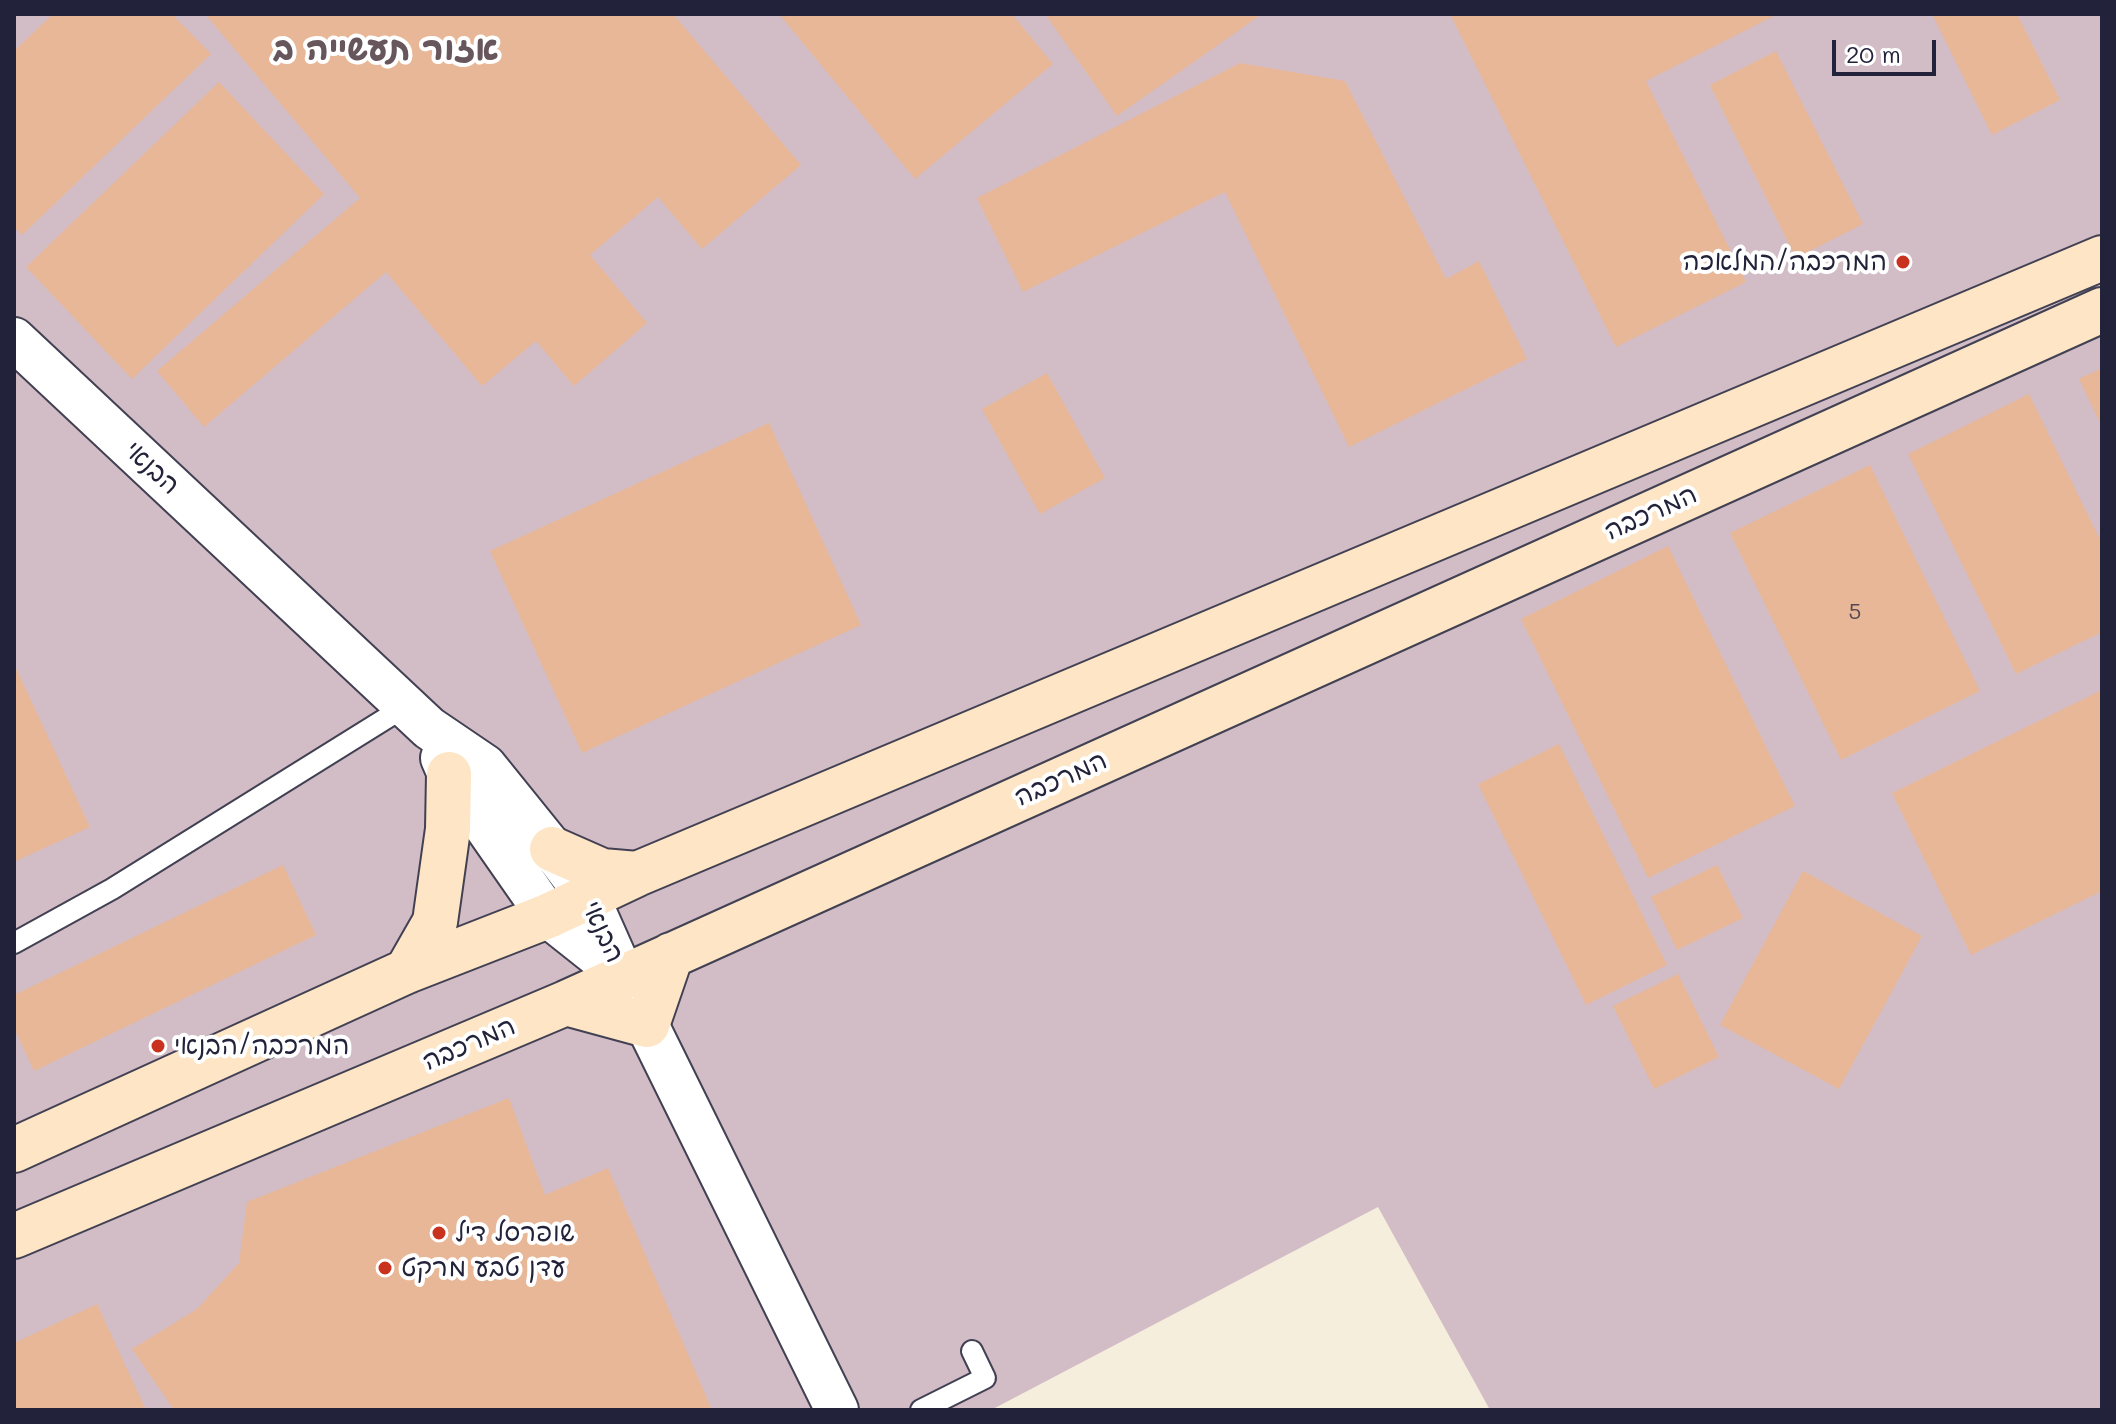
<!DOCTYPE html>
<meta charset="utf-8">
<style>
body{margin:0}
#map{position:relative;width:2116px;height:1424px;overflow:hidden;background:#f6eedd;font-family:Mali,sans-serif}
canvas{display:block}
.frame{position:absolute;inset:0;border:16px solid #22223b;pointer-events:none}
.scale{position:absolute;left:1832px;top:40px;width:104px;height:36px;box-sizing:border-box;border:4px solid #22223b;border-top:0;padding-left:10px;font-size:24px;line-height:28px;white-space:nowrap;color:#22223b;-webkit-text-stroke:6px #fff;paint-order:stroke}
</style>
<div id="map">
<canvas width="2116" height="1424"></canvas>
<div class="frame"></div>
<div class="scale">20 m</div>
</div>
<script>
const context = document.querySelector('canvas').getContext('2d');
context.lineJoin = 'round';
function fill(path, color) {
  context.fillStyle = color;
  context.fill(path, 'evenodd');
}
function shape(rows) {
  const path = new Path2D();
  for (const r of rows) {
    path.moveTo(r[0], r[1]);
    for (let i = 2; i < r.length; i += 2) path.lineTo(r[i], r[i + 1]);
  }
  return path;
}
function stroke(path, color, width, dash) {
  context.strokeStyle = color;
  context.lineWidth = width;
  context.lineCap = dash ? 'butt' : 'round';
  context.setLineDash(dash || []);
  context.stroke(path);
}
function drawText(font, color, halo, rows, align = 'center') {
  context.font = font + ' Mali,"Playpen Sans Hebrew",sans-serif';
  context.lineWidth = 8;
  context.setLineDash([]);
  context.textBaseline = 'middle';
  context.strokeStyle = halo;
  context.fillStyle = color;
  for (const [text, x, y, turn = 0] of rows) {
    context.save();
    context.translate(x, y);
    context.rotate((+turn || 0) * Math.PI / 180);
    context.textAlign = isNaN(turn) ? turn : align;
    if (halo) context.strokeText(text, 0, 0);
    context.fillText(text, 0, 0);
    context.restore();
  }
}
fill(shape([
 [14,14,2102,14,2102,1410,1490,1410,1378,1207,991,1410,14,1410]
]), '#d2bdc6');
fill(shape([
 [53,14,172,14,211,54,22,235,14,227,14,51],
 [205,14,673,14,801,165,702,249,658,197,590,255,647,323,574,386,536,341,482,386,386,272,204,427,157,371,360,198],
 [779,14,1012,14,1053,64,915,179],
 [1045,14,1262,14,1117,116],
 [1450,14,1778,14,1646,81,1746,282,1616,347],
 [1932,14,2017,14,2060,100,1992,135],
 [1776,51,1863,224,1796,258,1710,85],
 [1240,63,1345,81,1446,279,1479,261,1527,359,1349,447,1225,192,1023,292,977,198],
 [219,82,324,194,132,379,26,267],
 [2102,368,2102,427,2079,379],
 [1047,373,1105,478,1040,514,982,409],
 [2029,394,2102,544,2102,632,2016,674,1908,454],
 [769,423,861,625,582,753,490,551],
 [1870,465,1980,691,1841,760,1730,533],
 [1668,546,1795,806,1648,878,1521,619],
 [14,664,90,827,14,862],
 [2102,690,2102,891,1971,955,1892,793],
 [1559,744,1667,965,1586,1005,1478,784],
 [283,865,316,935,34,1071,14,1028,14,995],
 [1717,865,1743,918,1677,950,1651,897],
 [1803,871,1922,936,1839,1089,1720,1025],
 [1678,974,1719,1057,1654,1089,1613,1006],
 [509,1098,545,1195,608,1168,712,1410,174,1410,132,1349,197,1309,239,1263,247,1202],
 [97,1304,146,1410,14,1410,14,1343]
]), '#e8b797');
const lane = shape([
 [14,943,112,889,406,706],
 [921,1410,985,1378,972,1351]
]);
const street = shape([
 [14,339,429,728,485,766,552,849,588,897,623,976,837,1410],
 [442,758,449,774,548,916,616,970]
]);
const secondary = shape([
 [552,849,602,871,637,874],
 [407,971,435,922,448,829,449,774],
 [566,1003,647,1025,671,955],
 [14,1150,407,971,548,916,637,874,2102,258],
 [14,1236,566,1003,2102,310]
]);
stroke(lane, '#424153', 24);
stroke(street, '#424153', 46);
stroke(secondary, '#424153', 48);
stroke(lane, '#fff', 20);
stroke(street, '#fff', 42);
stroke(secondary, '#fde5c5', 44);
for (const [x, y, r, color] of [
 [1903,262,8,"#c8321e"],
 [158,1046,8,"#c8321e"],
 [439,1233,8,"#c8321e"],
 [385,1268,8,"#c8321e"]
]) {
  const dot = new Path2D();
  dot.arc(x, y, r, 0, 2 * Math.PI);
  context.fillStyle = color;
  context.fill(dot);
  stroke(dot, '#fff', 3);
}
drawText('22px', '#544752', null, [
 ["5",1855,612]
]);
drawText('26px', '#22223b', '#fff', [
 ["המרכבה/המלאכה",1887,262,"right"],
 ["המרכבה/הבנאי",174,1046],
 ["שופרסל דיל",455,1233],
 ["עדן טבע מרקט",401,1268]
], 'left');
drawText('26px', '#22223b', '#fff', [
 ["הבנאי",152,468,43],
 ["המרכבה",1651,513,-24],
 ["המרכבה",1061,779,-24],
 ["הבנאי",603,932,65],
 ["המרכבה",469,1044,-23]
]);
drawText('bold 34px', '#67565b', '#fff', [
 ["אזור תעשייה ב",386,50]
]);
</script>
